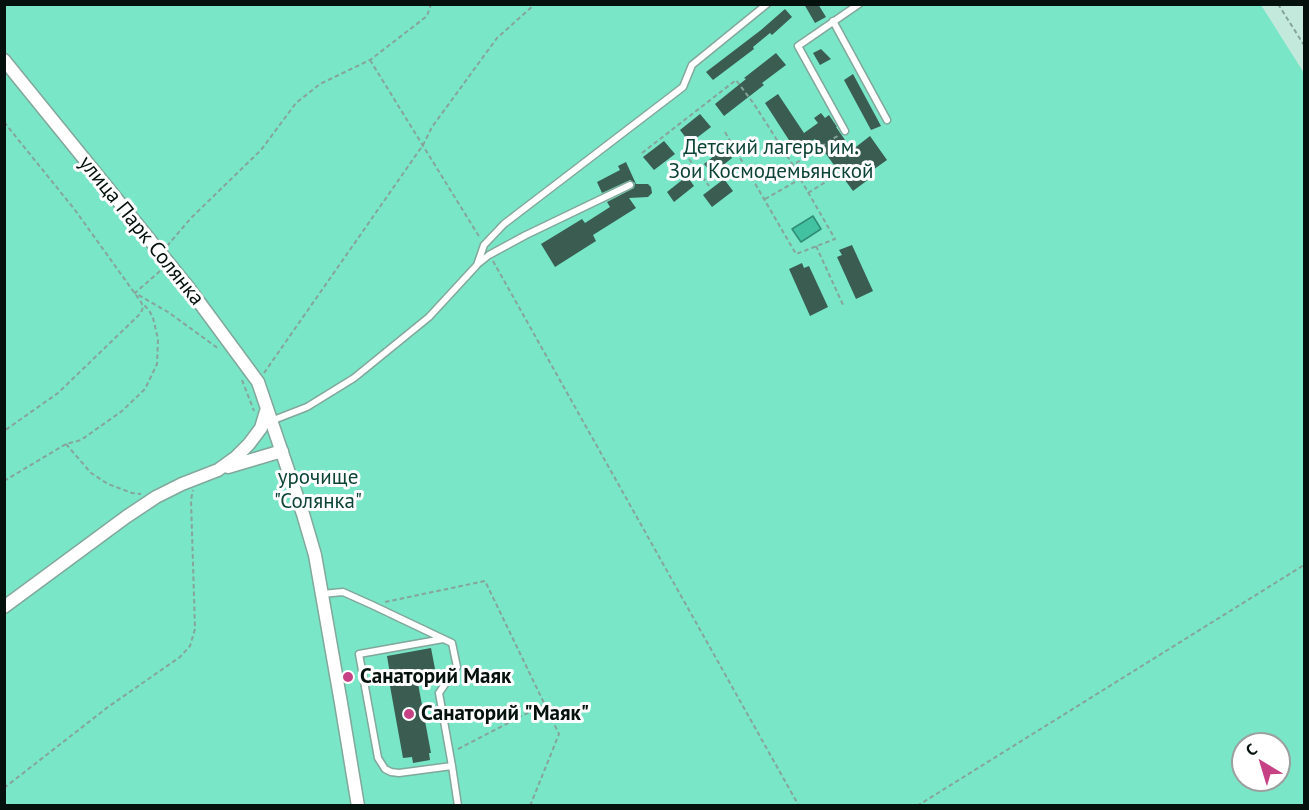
<!DOCTYPE html>
<meta charset="utf-8">
<style>
body{margin:0}
#map{position:relative;width:1309px;height:810px;overflow:hidden;background:#c3e9dc;font-family:"PT Sans",sans-serif}
canvas{display:block}
.frame{position:absolute;inset:0;border:6px solid #04110d;pointer-events:none}
.north{position:absolute;left:1231px;top:732px;width:60px;height:60px;box-sizing:border-box;background:#fff;border:2px solid #9ba09e;border-radius:50%;rotate:322deg;font-size:16px;font-weight:700;line-height:24px;text-align:center;color:#04110d}
.north::after{content:'';display:block;margin:auto;width:21px;height:27px;background:#c64285;clip-path:polygon(50% 0,100% 100%,50% 72%,0 100%)}
</style>
<div id="map">
<canvas width="1309" height="810"></canvas>
<div class="frame"></div>
<div class="north">С</div>
</div>
<script>
const context = document.querySelector('canvas').getContext('2d');
context.lineJoin = 'round';
function fill(path, color) {
  context.fillStyle = color;
  context.fill(path, 'evenodd');
}
function shape(rows) {
  const path = new Path2D();
  for (const r of rows) {
    path.moveTo(r[0], r[1]);
    for (let i = 2; i < r.length; i += 2) path.lineTo(r[i], r[i + 1]);
  }
  return path;
}
function stroke(path, color, width, dash) {
  context.strokeStyle = color;
  context.lineWidth = width;
  context.lineCap = dash ? 'butt' : 'round';
  context.setLineDash(dash || []);
  context.stroke(path);
}
function drawText(font, color, halo, rows, align = 'center') {
  context.font = font + ' "PT Sans",sans-serif';
  context.lineWidth = 6;
  context.setLineDash([]);
  context.textBaseline = 'middle';
  context.strokeStyle = halo;
  context.fillStyle = color;
  for (const [text, x, y, turn = 0] of rows) {
    context.save();
    context.translate(x, y);
    context.rotate((+turn || 0) * Math.PI / 180);
    context.textAlign = isNaN(turn) ? turn : align;
    if (halo) context.strokeText(text, 0, 0);
    context.fillText(text, 0, 0);
    context.restore();
  }
}
fill(shape([
 [5,5,1261,5,1304,73,1304,805,5,806],
 [1243,744,1279,744,1279,780,1243,780]
]), '#78e6c7');
const water = shape([
 [813,216,821,229,801,242,792,229,813,216]
]);
fill(water, '#43c2a2');
stroke(water, '#308d75', 1.5);
fill(shape([
 [804,4,818,4,826,17,815,23],
 [785,9,792,17,772,35,770,33,753,47,754,49,713,80,706,72,761,30],
 [821,49,831,59,820,65,813,53],
 [776,53,786,65,762,83,764,85,724,116,715,104,746,79,744,78],
 [853,74,881,126,871,130,844,80],
 [778,94,804,133,818,123,814,118,821,113,825,118,829,115,837,127,836,127,852,150,870,136,887,160,870,172,873,176,853,191,815,139,796,151,765,103],
 [700,114,711,127,690,143,680,130],
 [664,141,675,154,654,170,643,157],
 [724,148,732,158,712,174,704,164],
 [626,162,636,184,648,184,651,187,652,193,648,197,629,198,636,208,593,235,596,241,555,267,541,244,582,219,585,223,610,207,607,202,634,188,635,183,630,180,602,193,597,182,620,170,618,166],
 [687,176,694,186,674,202,667,192],
 [724,179,733,191,712,207,703,195],
 [852,245,873,291,856,299,837,257,842,255,839,250],
 [802,263,804,268,809,266,828,307,810,316,789,269],
 [431,648,435,669,416,673,431,753,429,753,430,760,413,763,412,757,403,758,388,675,390,674,387,656]
]), '#3a5c51');
const lane = shape([
 [833,21,887,120],
 [845,131,798,46,859,4],
 [479,263,489,255,526,235,630,185],
 [271,421,307,407,354,378,429,317,477,265,484,245,504,224,683,87,692,65,767,4],
 [322,594,343,592,372,605,452,643,457,667,439,693,452,766,399,773,391,772,385,769,378,758,359,654,443,639],
 [452,766,458,806]
]);
const street = shape([
 [4,60,188,287,258,382,303,514,315,555,341,703,358,806],
 [228,467,282,451],
 [4,607,126,517,156,497,182,484,218,470,236,457,249,444,261,428,267,408]
]);
stroke(lane, '#82a79b', 9);
stroke(street, '#82a79b', 15);
stroke(shape([
 [1278,4,1304,45],
 [370,60,480,238],
 [4,122,75,210,141,302,143,307,141,313,58,393,4,431],
 [725,132,796,254,835,239,793,166],
 [642,153,736,80,754,104,793,165,839,135],
 [689,159,709,186],
 [808,193,838,174],
 [765,199,800,179],
 [167,246,191,218,261,150,296,103,320,84,370,60,427,16,431,4],
 [816,246,844,307],
 [493,261,799,806],
 [160,271,135,293,168,312,219,349],
 [264,373,423,145,432,127,497,38,535,4],
 [242,380,254,411],
 [66,444,91,473,108,484,132,493,141,494],
 [4,481,66,444,81,440,122,411,145,389,157,364,158,339,153,318,149,310,143,304],
 [385,602,485,581,559,734,530,806],
 [458,749,543,705],
 [4,788,108,707,180,657,190,646,195,629,191,500,193,490],
 [917,806,1304,565]
]), '#86a49a', 2, [4.5, 3]);
stroke(lane, '#fff', 6);
stroke(street, '#fff', 12);
for (const [x, y, r, color] of [
 [348,677,6,"#c64285"],
 [409,714,6,"#c64285"]
]) {
  const dot = new Path2D();
  dot.arc(x, y, r, 0, 2 * Math.PI);
  context.fillStyle = color;
  context.fill(dot);
  stroke(dot, '#fff', 2);
}
drawText('21px', '#0c4336', '#fff', [
 ["Детский лагерь им.",771,148],
 ["Зои Космодемьянской",771,172],
 ["урочище",318,478],
 ["\"Солянка\"",318,502]
]);
drawText('21px', '#04110d', '#fff', [
 ["улица Парк Солянка",141,231,51]
]);
drawText('bold 21px', '#04110d', '#fff', [
 ["Санаторий Маяк",360,677],
 ["Санаторий \"Маяк\"",421,714]
], 'left');
</script>
